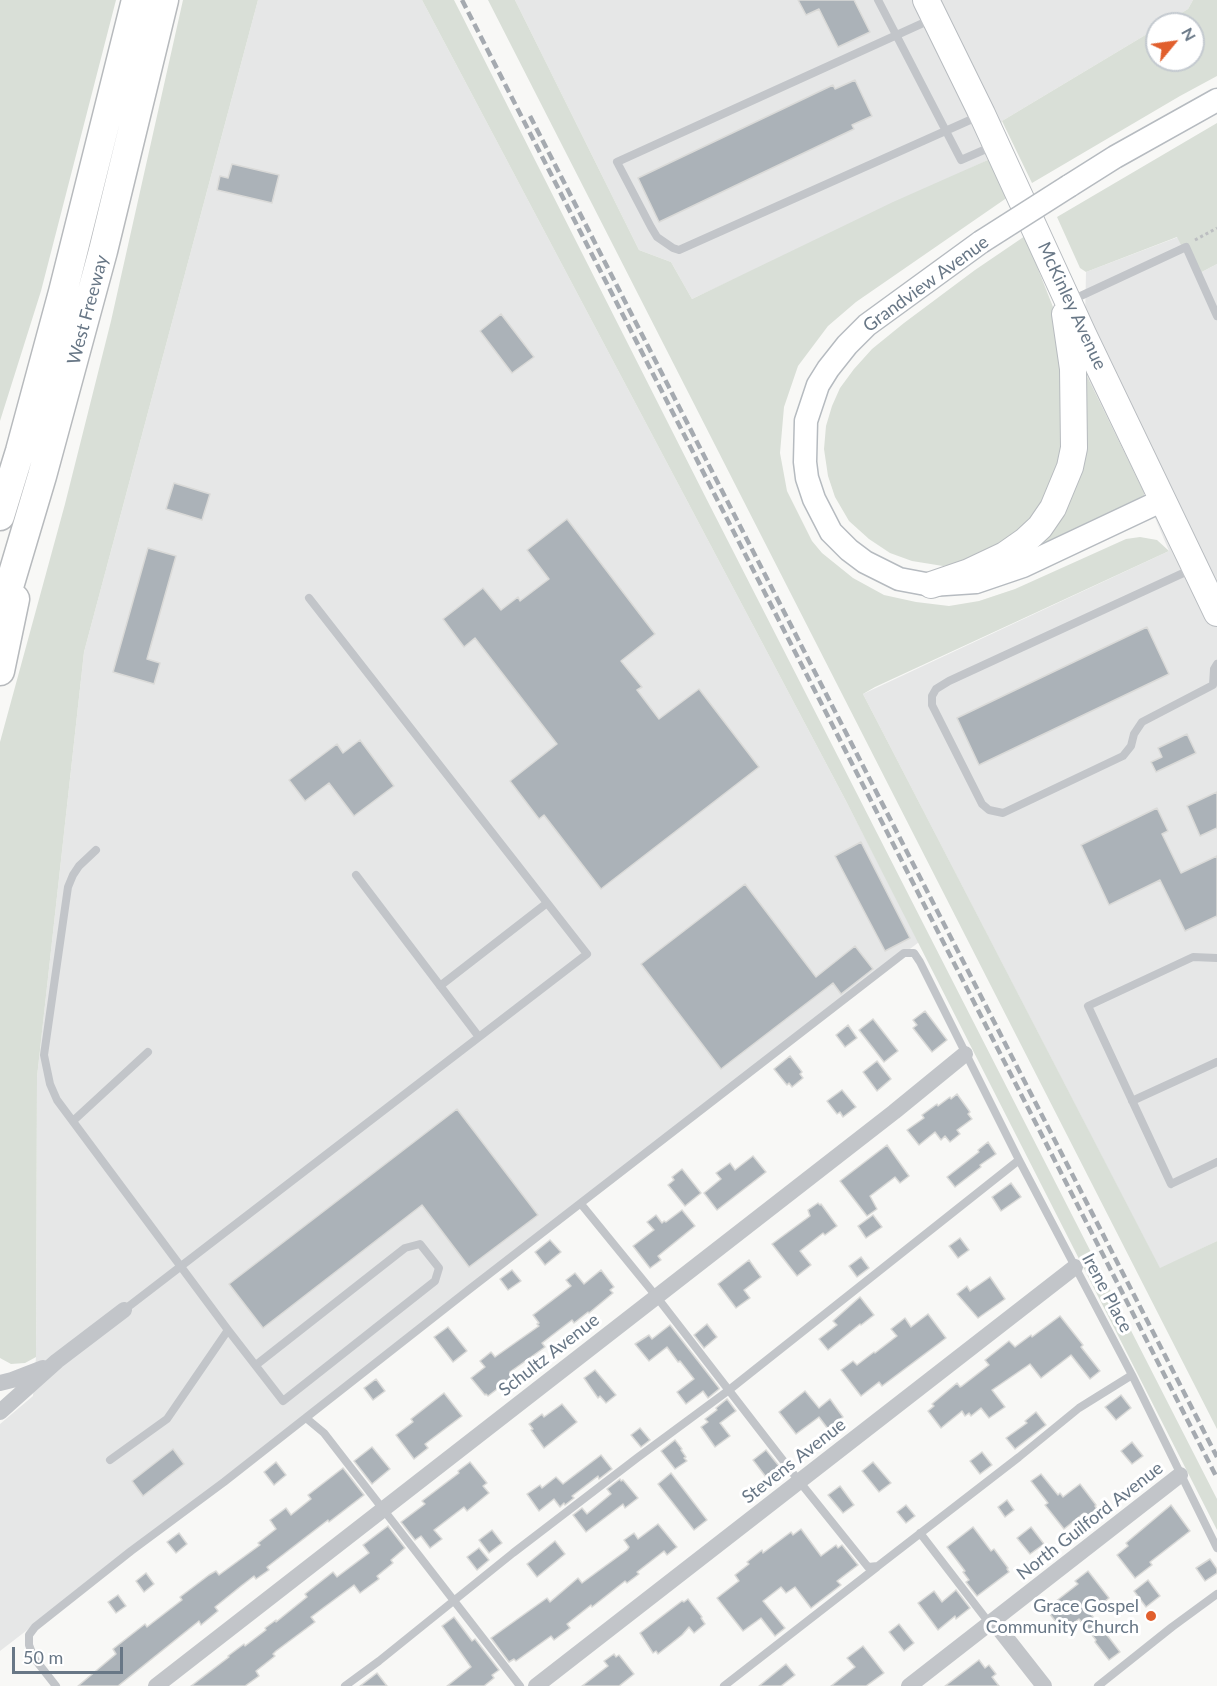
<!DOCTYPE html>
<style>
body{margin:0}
#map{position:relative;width:1217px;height:1686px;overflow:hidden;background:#f8f8f6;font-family:Lato,sans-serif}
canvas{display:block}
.north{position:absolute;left:1145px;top:12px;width:60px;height:60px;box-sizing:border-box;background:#fff;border:2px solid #c3c9cf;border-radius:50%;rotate:61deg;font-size:16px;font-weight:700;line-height:24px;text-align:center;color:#687786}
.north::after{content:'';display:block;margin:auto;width:21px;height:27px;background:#e15f2d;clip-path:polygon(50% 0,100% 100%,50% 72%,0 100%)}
.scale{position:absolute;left:12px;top:1647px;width:111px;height:27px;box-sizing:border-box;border:3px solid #687786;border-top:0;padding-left:8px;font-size:18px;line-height:21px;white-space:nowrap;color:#687786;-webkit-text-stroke:4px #fff;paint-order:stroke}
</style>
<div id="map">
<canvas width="1217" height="1686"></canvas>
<div class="north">N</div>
<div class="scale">50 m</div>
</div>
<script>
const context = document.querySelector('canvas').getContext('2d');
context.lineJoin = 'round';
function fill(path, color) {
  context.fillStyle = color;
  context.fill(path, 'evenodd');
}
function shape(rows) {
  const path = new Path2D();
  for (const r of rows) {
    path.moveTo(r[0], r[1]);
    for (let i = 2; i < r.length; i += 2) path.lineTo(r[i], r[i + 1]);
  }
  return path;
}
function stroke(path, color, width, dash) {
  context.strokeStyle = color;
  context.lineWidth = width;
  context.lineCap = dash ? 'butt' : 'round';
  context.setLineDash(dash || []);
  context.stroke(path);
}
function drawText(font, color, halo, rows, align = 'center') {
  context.font = font + ' Lato,sans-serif';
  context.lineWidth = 6;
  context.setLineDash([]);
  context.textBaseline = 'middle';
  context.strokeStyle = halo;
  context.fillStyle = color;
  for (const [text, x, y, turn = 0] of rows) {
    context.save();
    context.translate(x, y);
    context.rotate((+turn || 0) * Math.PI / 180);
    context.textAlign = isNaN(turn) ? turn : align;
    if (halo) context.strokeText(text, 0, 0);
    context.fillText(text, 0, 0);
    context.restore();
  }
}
fill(shape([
 [258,0,422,0,846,801,919,942,0,1651,0,1424,33,1396,36,1357,37,1077,84,652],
 [515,0,1193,0,1188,9,1164,24,1157,24,1157,28,1002,121,990,159,692,299,671,262,639,250],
 [1178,237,1196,275,1217,264,1217,1241,1160,1269,863,694,1169,551,1144,492,1084,370,1086,272]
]), '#e6e7e7');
fill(shape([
 [0,0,116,0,41,291,0,421],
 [183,0,258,0,84,652,37,1077,36,1357,25,1363,11,1364,0,1358,0,742,65,504,111,321],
 [422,0,454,0,707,500,1217,1499,1217,1530,846,801],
 [488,0,515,0,639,250,671,262,692,299,893,202,990,159,1008,197,856,302,828,326,798,366,784,407,780,453,787,491,812,541,822,553,853,578,884,595,916,602,949,606,979,601,1015,589,1126,539,1140,537,1157,540,1169,551,875,687,863,694,1160,1268,1217,1241,1217,1429],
 [1193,0,1217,0,1217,76,1180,96,1032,183,1002,121,1157,28,1157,60,1193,60,1193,24,1164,24,1188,9],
 [1217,123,1217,264,1196,275,1177,237,1086,272,1080,268,1057,217],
 [1025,236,1053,307,1062,341,1064,468,1037,523,968,564,943,566,912,561,890,553,869,539,849,521,835,497,828,476,824,449,826,426,832,406,840,388,854,369,872,349,904,323,975,270],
 [1084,370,1144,492,1144,500,1045,547,1040,534]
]), '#d9dfd7');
const building = shape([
 [798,0,854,0,870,32,838,47,819,9,806,15,798,0],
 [855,80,872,116,852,125,854,129,659,222,638,178,833,85,835,89,855,80],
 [232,164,279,175,272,203,217,190,220,176,228,178,232,164],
 [501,314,534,357,512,373,480,331,501,314],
 [174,483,210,494,202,520,166,509,174,483],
 [567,519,655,634,621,661,642,687,637,690,659,719,699,689,759,767,601,889,544,815,539,819,510,781,557,744,475,638,464,647,443,619,483,588,501,610,518,597,520,601,549,579,527,550,567,519],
 [148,548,176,556,147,659,160,663,154,684,113,672,148,548],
 [1147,627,1169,674,979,765,957,718,1147,627],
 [1187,734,1196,753,1156,772,1151,762,1162,757,1158,748,1187,734],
 [360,740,394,786,354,816,329,783,305,801,289,780,337,744,343,753,360,740],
 [1217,792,1217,828,1200,836,1187,806,1217,792],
 [1157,808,1168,831,1162,834,1181,873,1217,856,1217,916,1185,931,1160,880,1109,905,1081,845,1157,808],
 [861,842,910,938,885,951,835,856,861,842],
 [745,884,816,977,855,946,873,969,841,994,833,983,721,1069,641,964,745,884],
 [925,1011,947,1040,932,1052,913,1028,917,1025,913,1020,925,1011],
 [873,1019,898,1051,884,1062,859,1030,873,1019],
 [848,1025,857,1038,845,1047,836,1035,848,1025],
 [790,1056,802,1072,800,1074,803,1078,792,1087,789,1083,787,1085,774,1069,790,1056],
 [877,1061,891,1079,877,1091,863,1072,877,1061],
 [842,1090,856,1107,843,1117,840,1112,837,1114,827,1101,842,1090],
 [957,1094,970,1112,968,1114,972,1119,957,1130,960,1134,950,1142,945,1136,941,1140,935,1132,919,1145,907,1130,924,1118,922,1115,937,1104,938,1106,950,1097,951,1099,957,1094],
 [457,1109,538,1215,469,1267,422,1205,263,1328,229,1284,457,1109],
 [988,1142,996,1154,980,1165,981,1167,955,1187,947,1177,979,1152,978,1150,988,1142],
 [887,1145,909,1176,900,1183,895,1177,870,1196,877,1209,867,1216,840,1181,887,1145],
 [753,1156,766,1172,717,1210,704,1193,721,1179,716,1173,730,1163,735,1170,753,1156],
 [682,1169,701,1193,685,1206,668,1185,674,1180,672,1177,682,1169],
 [1011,1183,1021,1197,1001,1211,992,1197,1011,1183],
 [818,1203,820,1205,821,1204,837,1226,825,1235,823,1233,800,1251,811,1265,797,1276,772,1244,810,1216,808,1210,818,1203],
 [682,1210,695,1226,658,1256,661,1260,650,1268,633,1246,654,1230,647,1222,656,1215,662,1223,664,1221,666,1222,682,1210],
 [873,1215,882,1227,866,1238,858,1226,873,1215],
 [960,1238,969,1250,958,1258,949,1246,960,1238],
 [550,1240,561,1252,545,1265,535,1252,550,1240],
 [861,1257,869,1268,857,1277,849,1266,861,1257],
 [749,1260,761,1277,744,1290,750,1298,736,1308,718,1284,749,1260],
 [512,1270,521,1281,508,1290,500,1279,512,1270],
 [601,1270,614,1287,610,1290,613,1293,589,1313,588,1312,574,1323,572,1320,542,1343,545,1347,510,1372,513,1377,488,1396,486,1394,485,1395,471,1378,485,1367,480,1361,491,1352,495,1357,539,1326,537,1324,539,1323,533,1315,571,1286,566,1280,575,1273,584,1284,601,1270],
 [990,1277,1005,1299,978,1318,957,1294,967,1286,970,1291,990,1277],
 [860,1297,874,1315,861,1325,860,1324,828,1350,819,1339,837,1325,833,1321,860,1297],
 [928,1314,946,1338,882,1386,879,1382,861,1396,841,1370,853,1361,857,1365,874,1352,875,1353,897,1336,891,1329,905,1318,911,1327,928,1314],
 [1060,1316,1083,1345,1081,1347,1100,1371,1090,1379,1071,1355,1041,1378,1030,1364,992,1390,1005,1407,989,1418,981,1408,971,1416,969,1413,965,1416,962,1411,941,1428,928,1411,934,1406,932,1404,957,1383,960,1387,962,1386,989,1365,985,1360,1009,1341,1015,1347,1031,1335,1032,1337,1060,1316],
 [707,1324,717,1337,704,1348,694,1335,707,1324],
 [670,1325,719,1388,719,1389,708,1398,703,1391,686,1404,677,1392,694,1379,680,1361,678,1362,667,1347,649,1361,635,1344,649,1335,652,1339,670,1325],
 [448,1327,467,1351,453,1362,434,1337,448,1327],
 [595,1370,616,1395,606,1403,600,1396,598,1398,584,1378,595,1370],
 [376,1379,385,1391,373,1400,364,1388,376,1379],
 [805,1391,819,1408,830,1399,843,1417,828,1429,819,1417,796,1434,779,1412,805,1391],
 [444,1393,462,1416,425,1444,428,1448,414,1459,396,1435,413,1422,411,1419,444,1393],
 [1121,1395,1131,1408,1116,1420,1105,1407,1121,1395],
 [727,1399,736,1411,720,1423,730,1436,715,1447,701,1427,708,1422,705,1419,717,1410,716,1408,727,1399],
 [562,1404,577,1422,544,1448,531,1430,533,1429,529,1424,542,1414,544,1417,562,1404],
 [1036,1412,1046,1425,1015,1449,1006,1438,1027,1423,1025,1421,1036,1412],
 [640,1428,650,1440,641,1447,631,1435,640,1428],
 [675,1440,682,1449,681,1450,686,1457,684,1458,687,1461,675,1469,661,1451,675,1440],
 [1132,1442,1143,1456,1132,1464,1121,1451,1132,1442],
 [372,1447,390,1469,372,1484,354,1461,372,1447],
 [173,1449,184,1464,143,1496,132,1481,173,1449],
 [766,1450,779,1466,766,1477,753,1460,766,1450],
 [982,1452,992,1465,980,1474,970,1461,982,1452],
 [601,1455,612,1469,599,1479,598,1476,572,1496,574,1498,565,1505,564,1503,560,1507,554,1499,539,1511,527,1494,540,1485,542,1488,556,1477,563,1484,601,1455],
 [276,1462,286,1475,274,1485,264,1472,276,1462],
 [470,1462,487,1483,483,1486,489,1493,467,1511,464,1507,460,1510,434,1530,442,1539,430,1548,421,1536,415,1540,401,1522,425,1504,422,1501,459,1473,458,1471,470,1462],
 [873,1462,891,1483,879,1492,862,1471,873,1462],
 [343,1468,364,1495,329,1522,328,1520,267,1567,269,1570,256,1579,254,1576,241,1586,215,1607,218,1611,201,1625,199,1621,118,1686,78,1686,116,1654,113,1649,145,1624,147,1627,182,1600,180,1597,209,1575,216,1571,219,1575,260,1545,258,1543,276,1529,270,1520,286,1508,291,1515,311,1499,308,1495,343,1468],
 [671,1473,707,1520,694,1530,658,1484,671,1473],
 [1041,1474,1058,1495,1060,1493,1063,1497,1080,1484,1096,1505,1095,1506,1097,1509,1087,1517,1084,1513,1064,1529,1045,1505,1048,1503,1031,1481,1041,1474],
 [620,1479,621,1481,623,1480,638,1498,625,1508,623,1504,586,1532,573,1515,582,1508,587,1514,611,1494,607,1489,620,1479],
 [840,1486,854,1505,843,1513,828,1495,840,1486],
 [1007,1500,1014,1510,1005,1517,998,1507,1007,1500],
 [906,1505,915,1516,906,1523,897,1512,906,1505],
 [1171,1505,1190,1531,1150,1562,1152,1565,1135,1578,1117,1555,1128,1546,1126,1543,1171,1505],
 [658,1524,677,1547,667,1555,664,1551,637,1572,639,1574,627,1583,625,1581,592,1607,591,1605,567,1624,570,1628,554,1640,551,1636,516,1661,514,1659,509,1662,491,1638,547,1598,550,1602,578,1578,582,1583,627,1550,629,1547,624,1540,634,1533,638,1539,658,1524],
 [388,1526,405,1548,391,1560,393,1563,377,1576,379,1579,360,1593,354,1585,311,1617,315,1622,276,1651,273,1654,275,1656,256,1671,259,1676,245,1686,191,1686,229,1657,228,1656,244,1644,245,1646,266,1630,265,1628,276,1620,276,1622,307,1597,305,1594,333,1572,337,1577,369,1553,363,1545,388,1526],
 [973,1527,991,1551,994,1549,1008,1568,1007,1569,1009,1572,977,1596,966,1582,969,1580,963,1572,965,1571,947,1547,973,1527],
 [1031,1527,1044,1544,1030,1554,1017,1538,1031,1527],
 [801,1529,821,1556,836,1545,838,1548,842,1545,858,1565,837,1581,841,1585,811,1608,795,1587,786,1593,781,1587,763,1601,785,1628,775,1636,761,1618,743,1631,717,1598,739,1581,735,1575,749,1564,747,1562,762,1550,763,1553,791,1532,793,1535,801,1529],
 [492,1530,502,1543,489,1553,479,1540,492,1530],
 [179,1533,187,1544,176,1553,167,1542,179,1533],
 [555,1541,565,1554,537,1577,527,1564,555,1541],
 [479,1548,489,1560,477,1570,467,1557,479,1548],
 [1210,1559,1217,1569,1217,1573,1205,1581,1196,1568,1210,1559],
 [1088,1571,1109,1598,1090,1613,1120,1652,1109,1660,1095,1642,1096,1640,1079,1619,1063,1631,1046,1609,1078,1584,1075,1581,1088,1571],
 [146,1573,154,1584,144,1592,136,1581,146,1573],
 [1148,1580,1160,1596,1146,1607,1134,1591,1148,1580],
 [956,1590,970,1608,956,1619,955,1616,938,1630,918,1603,934,1591,942,1602,956,1590],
 [118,1595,126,1606,116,1613,108,1602,118,1595],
 [688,1599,702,1617,701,1618,705,1624,694,1633,689,1627,682,1635,658,1654,656,1651,653,1653,640,1633,682,1601,684,1602,688,1599],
 [454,1617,472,1641,475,1639,499,1670,492,1675,494,1678,484,1686,447,1686,471,1667,442,1626,454,1617],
 [899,1624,914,1643,904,1651,889,1632,899,1624],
 [863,1646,884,1673,866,1686,831,1686,855,1667,847,1658,863,1646],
 [614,1654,616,1657,619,1655,634,1674,619,1686,582,1686,608,1666,604,1661,614,1654],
 [979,1660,985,1668,989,1665,996,1674,992,1677,999,1686,945,1686,979,1660],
 [786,1664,795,1675,781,1686,759,1686,786,1664],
 [377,1673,387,1686,360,1686,377,1673]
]);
fill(building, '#abb2b8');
stroke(building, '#dadad8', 1.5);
const secondary = shape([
 [1069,186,1115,157,1217,100],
 [981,242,867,325,847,345,828,369,818,385,806,421,805,462,807,478,814,499,831,532,849,550,865,562,899,579,931,585,976,582,1023,566,1163,500]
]);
const primary = shape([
 [926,0,982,114,1083,334,1217,613],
 [931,585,969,572,1005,555,1025,541,1040,527,1053,508,1070,467,1074,448,1073,369,1065,314]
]);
const motorway = shape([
 [0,516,20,451,63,292,136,0],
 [0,617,42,476,103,251,164,0],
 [0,671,15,599]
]);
stroke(secondary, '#b6bbc0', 25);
stroke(primary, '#b7bbbf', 28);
stroke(motorway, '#b7babd', 31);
stroke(shape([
 [1195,240,1217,228]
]), '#bcbec1', 3, [3, 3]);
stroke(shape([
 [878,0,961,160,993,146],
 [932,19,617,162,651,227,657,237,673,248,679,250,979,116],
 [1072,300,1186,247,1217,316],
 [1192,569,949,681,936,689,932,696,932,705,982,804,989,810,1003,813,1123,756,1131,746,1134,734,1142,722,1213,685,1214,669,1217,664],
 [96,850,79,866,73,875,68,887,44,1055,50,1084,57,1100,228,1330,283,1401,435,1281,439,1268,420,1244,405,1248,256,1365],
 [356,875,479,1037],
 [1217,958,1193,957,1088,1006,1171,1184,1217,1162],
 [440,986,547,903],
 [1132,1101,1217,1062],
 [73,1121,148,1052],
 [581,1204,656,1296,799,1481,868,1567,878,1566,1019,1457,1079,1408,1132,1375],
 [124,1310,587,954,309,598],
 [306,1418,324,1433,520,1686],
 [110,1460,167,1419,228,1330],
 [920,1533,990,1624],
 [56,1686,34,1658,29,1645,29,1635,35,1627,131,1551,224,1482,471,1288,904,953,914,953,920,962,1019,1160,1132,1375,1217,1548],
 [345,1686,379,1661,513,1553,637,1458,729,1390,1019,1160],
 [724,1686,877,1567],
 [1098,1686,1172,1627,1217,1594]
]), '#c2c5c9', 8);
stroke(shape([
 [0,1383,12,1380,43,1368],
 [0,1412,57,1361,124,1310],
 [993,1621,1044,1686],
 [156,1686,894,1112,965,1054],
 [536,1686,1075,1267],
 [909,1686,1180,1475]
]), '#c2c5c9', 16);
stroke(secondary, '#fff', 22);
stroke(primary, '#fff', 26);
stroke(motorway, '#fff', 28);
stroke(shape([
 [462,0,1217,1478],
 [530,116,1217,1457]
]), '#a5aab0', 4.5, [9, 4.5]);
const secondaryBridge = shape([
 [981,242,1069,186]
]);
stroke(secondaryBridge, '#b6bbc0', 25, []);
stroke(secondaryBridge, '#fff', 22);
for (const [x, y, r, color] of [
 [1151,1616,6,"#e15f2d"]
]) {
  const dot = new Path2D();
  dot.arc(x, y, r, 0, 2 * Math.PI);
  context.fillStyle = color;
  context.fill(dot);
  stroke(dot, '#fff', 2);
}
drawText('18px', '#687786', '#fff', [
 ["Grandview Avenue",926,284,-36],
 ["McKinley Avenue",1072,306,65],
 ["West Freeway",88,310,-75],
 ["Irene Place",1107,1293,62],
 ["Schultz Avenue",549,1355,-38],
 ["Stevens Avenue",794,1461,-38],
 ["North Guilford Avenue",1090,1521,-38]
]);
drawText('18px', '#687786', '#fff', [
 ["Grace Gospel",1139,1606],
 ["Community Church",1139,1627]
], 'right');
</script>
